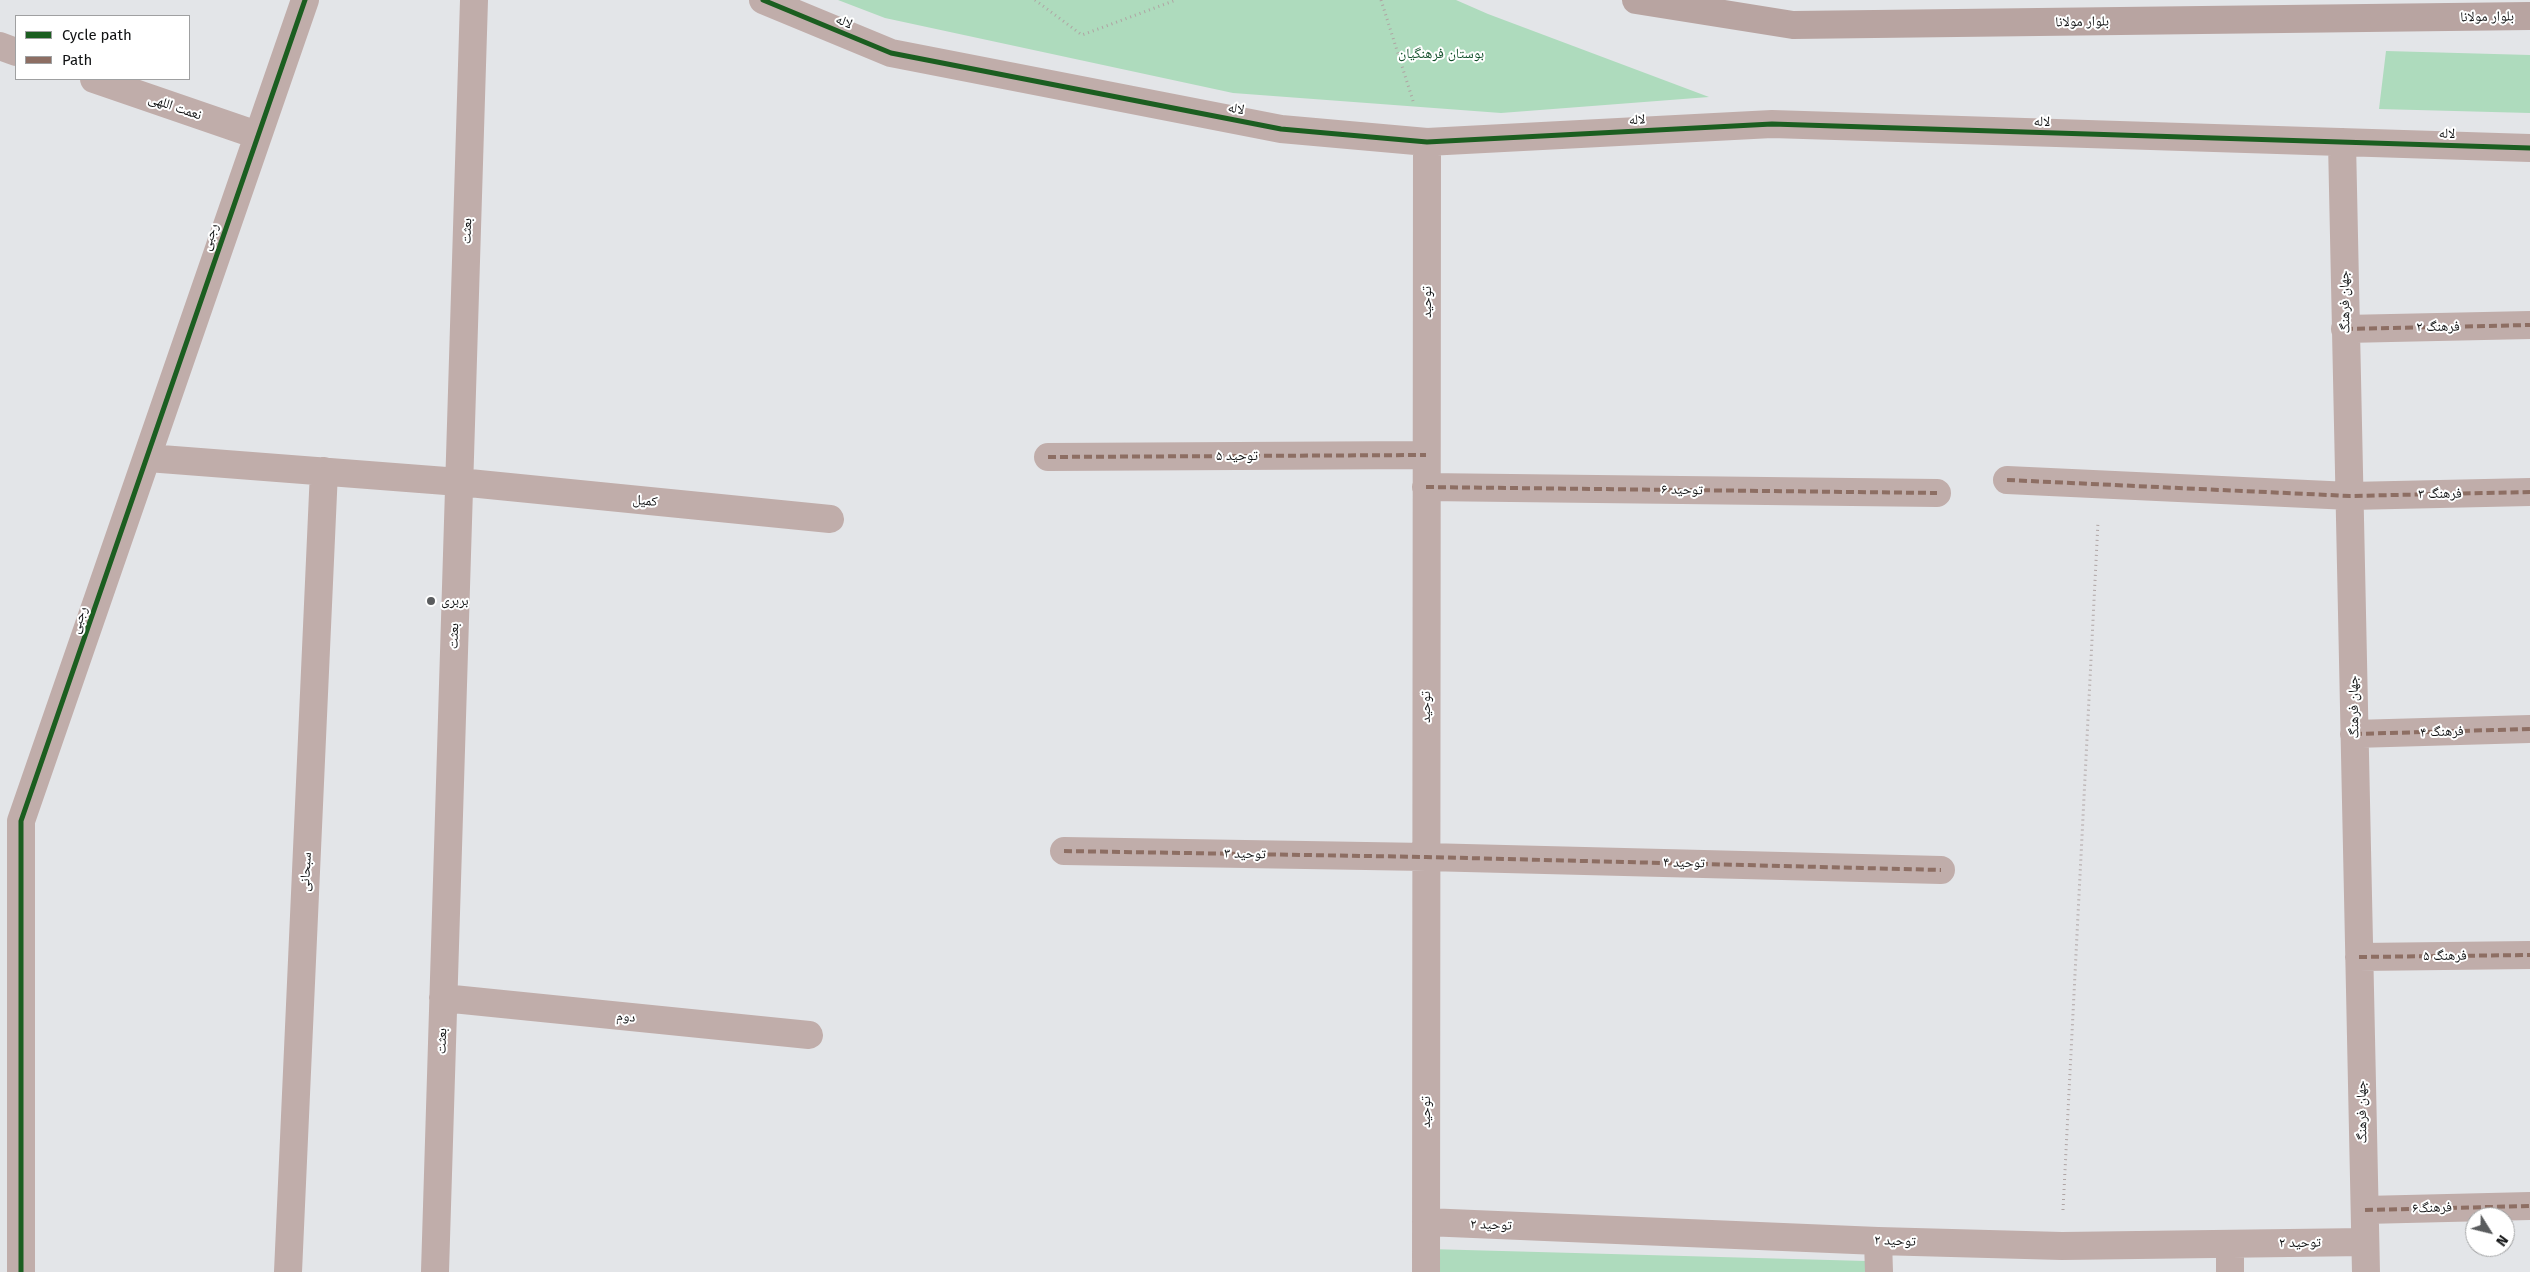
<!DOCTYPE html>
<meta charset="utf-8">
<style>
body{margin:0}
#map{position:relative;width:2530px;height:1272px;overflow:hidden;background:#e3e5e8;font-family:"Fira Sans",sans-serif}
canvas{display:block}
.legend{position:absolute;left:15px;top:15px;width:175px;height:65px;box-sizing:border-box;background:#fff;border:1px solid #9fa0a1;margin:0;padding:6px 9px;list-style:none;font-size:15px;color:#101213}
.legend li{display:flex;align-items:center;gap:10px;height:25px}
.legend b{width:25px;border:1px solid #9fa0a1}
.north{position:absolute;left:2465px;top:1207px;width:50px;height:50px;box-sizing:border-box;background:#fff;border:1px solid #9fa0a1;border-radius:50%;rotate:126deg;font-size:14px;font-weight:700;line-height:20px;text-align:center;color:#101213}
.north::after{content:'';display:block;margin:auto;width:18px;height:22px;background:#5a5c5e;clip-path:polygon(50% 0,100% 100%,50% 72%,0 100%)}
</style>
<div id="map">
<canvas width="2530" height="1272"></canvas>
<ul class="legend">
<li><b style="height:6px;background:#1b5e20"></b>Cycle path</li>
<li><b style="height:6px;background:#8d6e63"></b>Path</li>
</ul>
<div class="north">N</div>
</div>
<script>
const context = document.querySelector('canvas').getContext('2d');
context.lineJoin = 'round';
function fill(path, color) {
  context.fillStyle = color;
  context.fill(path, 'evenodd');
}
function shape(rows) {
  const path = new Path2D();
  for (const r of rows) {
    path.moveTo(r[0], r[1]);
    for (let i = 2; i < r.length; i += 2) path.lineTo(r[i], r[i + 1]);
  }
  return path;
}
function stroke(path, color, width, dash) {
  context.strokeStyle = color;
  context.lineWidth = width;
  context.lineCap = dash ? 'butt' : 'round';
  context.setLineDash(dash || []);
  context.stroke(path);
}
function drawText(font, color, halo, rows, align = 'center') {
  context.font = font + ' "Fira Sans","Noto Naskh Arabic",sans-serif';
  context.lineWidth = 4;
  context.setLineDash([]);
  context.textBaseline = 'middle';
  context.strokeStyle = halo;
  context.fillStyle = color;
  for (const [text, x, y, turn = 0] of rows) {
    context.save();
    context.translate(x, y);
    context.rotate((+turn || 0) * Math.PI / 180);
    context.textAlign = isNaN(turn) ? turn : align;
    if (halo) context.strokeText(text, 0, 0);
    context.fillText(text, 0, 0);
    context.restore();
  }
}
fill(shape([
 [838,0,1456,0,1488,14,1709,97,1501,113,1233,93,885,18],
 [2386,51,2530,55,2530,113,2379,109],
 [1429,1249,1866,1261,1865,1272,1431,1272]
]), '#aedbbd');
stroke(shape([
 [1035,0,1082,35,1176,0],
 [1381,0,1414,104],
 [2063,1210,2098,522]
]), '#afa4a3', 3, [1, 4]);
stroke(shape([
 [763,0,891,53,1281,129,1427,142,1772,124,2530,148],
 [0,46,16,52],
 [94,79,257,135],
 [2342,142,2366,1272],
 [2345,329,2530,325],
 [1048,457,1426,455],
 [148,458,459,482,830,519],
 [2007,480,2350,496,2530,492],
 [1426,487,1937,493],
 [2354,734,2530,729],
 [1064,851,1426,857,1941,870],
 [2359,957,2530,955],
 [443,998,809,1035],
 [2365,1210,2530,1206],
 [1426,1222,1878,1241,2062,1246,2365,1242],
 [1878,1241,1879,1272],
 [2230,1244,2230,1272],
 [21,1272,21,821,305,0],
 [288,1272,324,471],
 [435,1272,474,0],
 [1426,1272,1427,142]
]), '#c0adaa', 28);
stroke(shape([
 [1636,0,1793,25,2530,16]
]), '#b8a4a1', 28);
stroke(shape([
 [2345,329,2530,325],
 [1048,457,1426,455],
 [2007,480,2350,496,2530,492],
 [1426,487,1937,493],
 [2354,734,2530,729],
 [1064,851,1426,857,1941,870],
 [2359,957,2530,955],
 [2365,1210,2530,1206]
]), '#8d6e63', 4, [8, 4]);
stroke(shape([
 [763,0,891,53,1281,129,1427,142,1772,124,2530,148],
 [21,1272,21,821,305,0]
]), '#1b5e20', 5);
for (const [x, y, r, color] of [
 [431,601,5,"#5a5c5e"]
]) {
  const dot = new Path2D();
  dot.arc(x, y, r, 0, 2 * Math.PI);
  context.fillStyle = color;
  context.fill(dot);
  stroke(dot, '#fff', 2);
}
drawText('14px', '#101213', '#fff', [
 ["بلوار مولانا",2487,17,-1],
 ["لاله",844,22,23],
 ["بلوار مولانا",2082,22,-1],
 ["نعمت اللهی",175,107,19],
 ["لاله",1236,109,11],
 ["لاله",1637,120,-3],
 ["لاله",2042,122,2],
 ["لاله",2447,134,2],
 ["بعثت",467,231,-88],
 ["رجبی",210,237,-71],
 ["توحید",1427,302,-90],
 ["جهان فرهنگ",2345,302,-91],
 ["فرهنگ ۲",2438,327,-1],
 ["توحید ۵",1237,456],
 ["توحید ۶",1682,490,1],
 ["فرهنگ ۳",2440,494,-1],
 ["کمیل",645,501,6],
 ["رجبی",79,620,-71],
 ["بعثت",454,636,-88],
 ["توحید",1426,707,-90],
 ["جهان فرهنگ",2354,707,-91],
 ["فرهنگ ۴",2442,732,-2],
 ["توحید ۳",1245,854,1],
 ["توحید ۴",1684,863,1],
 ["سبحانی",306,872,-87],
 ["فرهنگ ۵",2445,956,-1],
 ["دوم",626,1017,6],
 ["بعثت",442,1041,-88],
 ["توحید",1426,1112,-90],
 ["جهان فرهنگ",2362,1112,-91],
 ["فرهنگ۶",2432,1208,-2],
 ["توحید ۲",1491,1225,2],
 ["توحید ۲",1895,1241,2],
 ["توحید ۲",2300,1243,-1]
]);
drawText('14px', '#0f4d27', '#fff', [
 ["بوستان فرهنگیان",1441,54]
]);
drawText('14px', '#101213', '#fff', [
 ["بربری",441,601]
], 'left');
</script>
